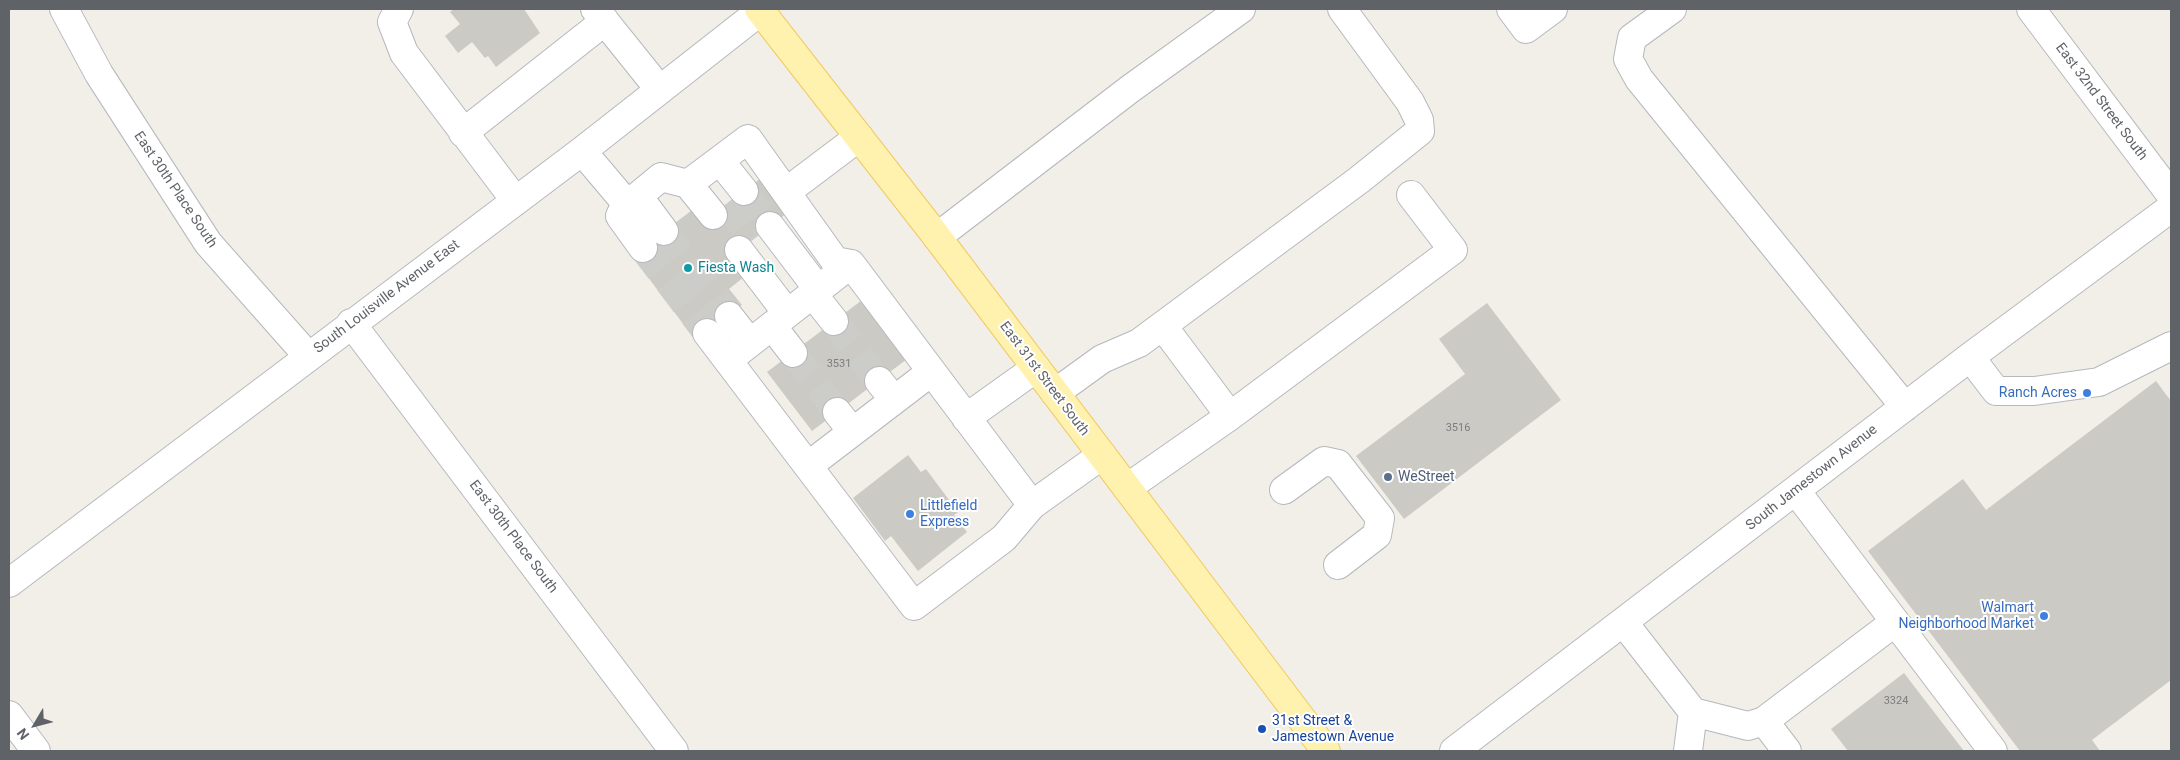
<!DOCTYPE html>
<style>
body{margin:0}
#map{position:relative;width:2180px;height:760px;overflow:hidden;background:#f1efe8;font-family:Roboto,sans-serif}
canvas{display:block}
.frame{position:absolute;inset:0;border:10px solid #5f6368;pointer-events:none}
.north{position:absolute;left:10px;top:700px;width:50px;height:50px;-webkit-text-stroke:4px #fff;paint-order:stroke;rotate:233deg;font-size:14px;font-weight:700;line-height:20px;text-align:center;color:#5f6368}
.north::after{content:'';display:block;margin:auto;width:18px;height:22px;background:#5f6368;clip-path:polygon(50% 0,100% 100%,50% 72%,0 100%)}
</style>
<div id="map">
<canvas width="2180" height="760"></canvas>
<div class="frame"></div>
<div class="north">N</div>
</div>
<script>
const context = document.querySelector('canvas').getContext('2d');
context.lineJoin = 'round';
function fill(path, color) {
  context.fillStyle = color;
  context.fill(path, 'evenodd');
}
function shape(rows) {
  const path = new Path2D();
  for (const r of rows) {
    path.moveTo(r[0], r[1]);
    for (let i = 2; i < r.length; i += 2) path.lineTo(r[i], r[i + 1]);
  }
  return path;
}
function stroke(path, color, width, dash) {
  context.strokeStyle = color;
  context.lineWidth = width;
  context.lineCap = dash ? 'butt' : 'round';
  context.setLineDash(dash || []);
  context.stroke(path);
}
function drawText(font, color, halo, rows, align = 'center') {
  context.font = font + ' Roboto,sans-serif';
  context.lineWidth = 4;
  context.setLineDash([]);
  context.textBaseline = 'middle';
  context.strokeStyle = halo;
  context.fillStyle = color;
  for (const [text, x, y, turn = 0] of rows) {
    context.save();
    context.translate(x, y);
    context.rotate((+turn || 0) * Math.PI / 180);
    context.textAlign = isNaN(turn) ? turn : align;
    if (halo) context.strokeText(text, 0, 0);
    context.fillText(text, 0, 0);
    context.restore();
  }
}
fill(shape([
 [454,9,524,9,540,33,496,67,488,56,485,58,472,42,458,53,445,36,460,24,450,12],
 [761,178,787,213,729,258,744,277,729,289,742,305,696,341,632,256,692,210,713,215],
 [866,297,911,356,812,431,767,372],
 [1487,303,1561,400,1404,519,1356,456,1465,374,1439,339],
 [2156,381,2171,401,2171,680,2092,740,2100,751,2020,751,1868,551,1963,479,1986,510],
 [908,455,921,472,926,469,958,512,954,515,967,532,918,571,891,536,885,541,853,498],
 [1904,673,1964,751,1848,751,1831,729]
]), '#cccac5');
stroke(shape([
 [744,191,770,226],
 [726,204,754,239],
 [664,231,729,316],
 [643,248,707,333],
 [834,321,879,381],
 [793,353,837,412]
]), '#ccccc8', 28, [28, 14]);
const minor = shape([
 [64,9,99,74,208,243,308,356],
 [399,9,392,22,404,53,515,200],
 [595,9,660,90],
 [1511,9,1526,29,1553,9],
 [1672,9,1632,38,1628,59,1639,79,1905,407],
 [2031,9,2171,195],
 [463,133,605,21],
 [582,151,626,203,638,196,661,177,688,184,748,139,835,261,851,264,1032,505,1102,455],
 [720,161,744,191],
 [688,184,713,215],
 [786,192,859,137],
 [638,196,664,231],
 [626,203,620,216,643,248],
 [770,226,818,289],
 [937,237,1130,89,1241,9],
 [739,250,787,313],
 [812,293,834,321],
 [729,316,750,343],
 [351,323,674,751],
 [772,326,793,353],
 [707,333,914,606,1004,538,1032,505],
 [1171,337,1230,416],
 [1970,357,1996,391,2034,391,2099,382,2171,346],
 [728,360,851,264],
 [879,381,894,400],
 [1055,393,1102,359,1139,343,1359,180,1420,131,1419,120,1410,102,1342,9],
 [837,412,852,431],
 [966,418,1036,368],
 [808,466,931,372],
 [1127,488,1230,416,1453,250,1411,195],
 [1284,490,1324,461,1338,464,1380,518,1377,535,1338,565],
 [1796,491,1993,751],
 [9,583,582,151,763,9],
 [1624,623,1693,712,1748,726,1764,721,1895,622],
 [9,715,36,751],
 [1764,721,1787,751],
 [1454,751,1970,357,2171,208],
 [1688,751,1693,712]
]);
const major = shape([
 [759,9,937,237,1326,751]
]);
stroke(minor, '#b5b8bc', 30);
stroke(major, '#f2c960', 30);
stroke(minor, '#fff', 28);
stroke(major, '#fff2af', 28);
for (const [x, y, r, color] of [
 [688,268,5,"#0f9aa8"],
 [2087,393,5,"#3f7fe0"],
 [1388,477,5,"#5c6f8a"],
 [910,514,5,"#3f7fe0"],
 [2044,616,5,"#3f7fe0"],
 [1262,729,5,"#1a4fb4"]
]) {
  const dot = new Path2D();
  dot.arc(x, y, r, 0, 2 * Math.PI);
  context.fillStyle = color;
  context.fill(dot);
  stroke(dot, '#fff', 2);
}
drawText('11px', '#7a7d7f', null, [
 ["3531",839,364],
 ["3516",1458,428],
 ["3324",1896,701]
]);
drawText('14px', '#5f6368', '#fff', [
 ["East 32nd Street South",2101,102,53],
 ["East 30th Place South",175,190,56],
 ["South Louisville Avenue East",387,297,-37],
 ["East 31st Street South",1044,379,53],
 ["South Jamestown Avenue",1812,478,-38],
 ["East 30th Place South",513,537,53]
]);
drawText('14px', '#0d838f', '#fff', [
 ["Fiesta Wash",698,268]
], 'left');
drawText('14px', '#366cbe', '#fff', [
 ["Ranch Acres",2077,393],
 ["Littlefield",920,506,"left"],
 ["Express",920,522,"left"],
 ["Walmart",2034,608],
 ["Neighborhood Market",2034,624]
], 'right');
drawText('14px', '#4e5e75', '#fff', [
 ["WeStreet",1398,477]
], 'left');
drawText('14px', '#164399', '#fff', [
 ["31st Street &",1272,721],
 ["Jamestown Avenue",1272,737]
], 'left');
</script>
